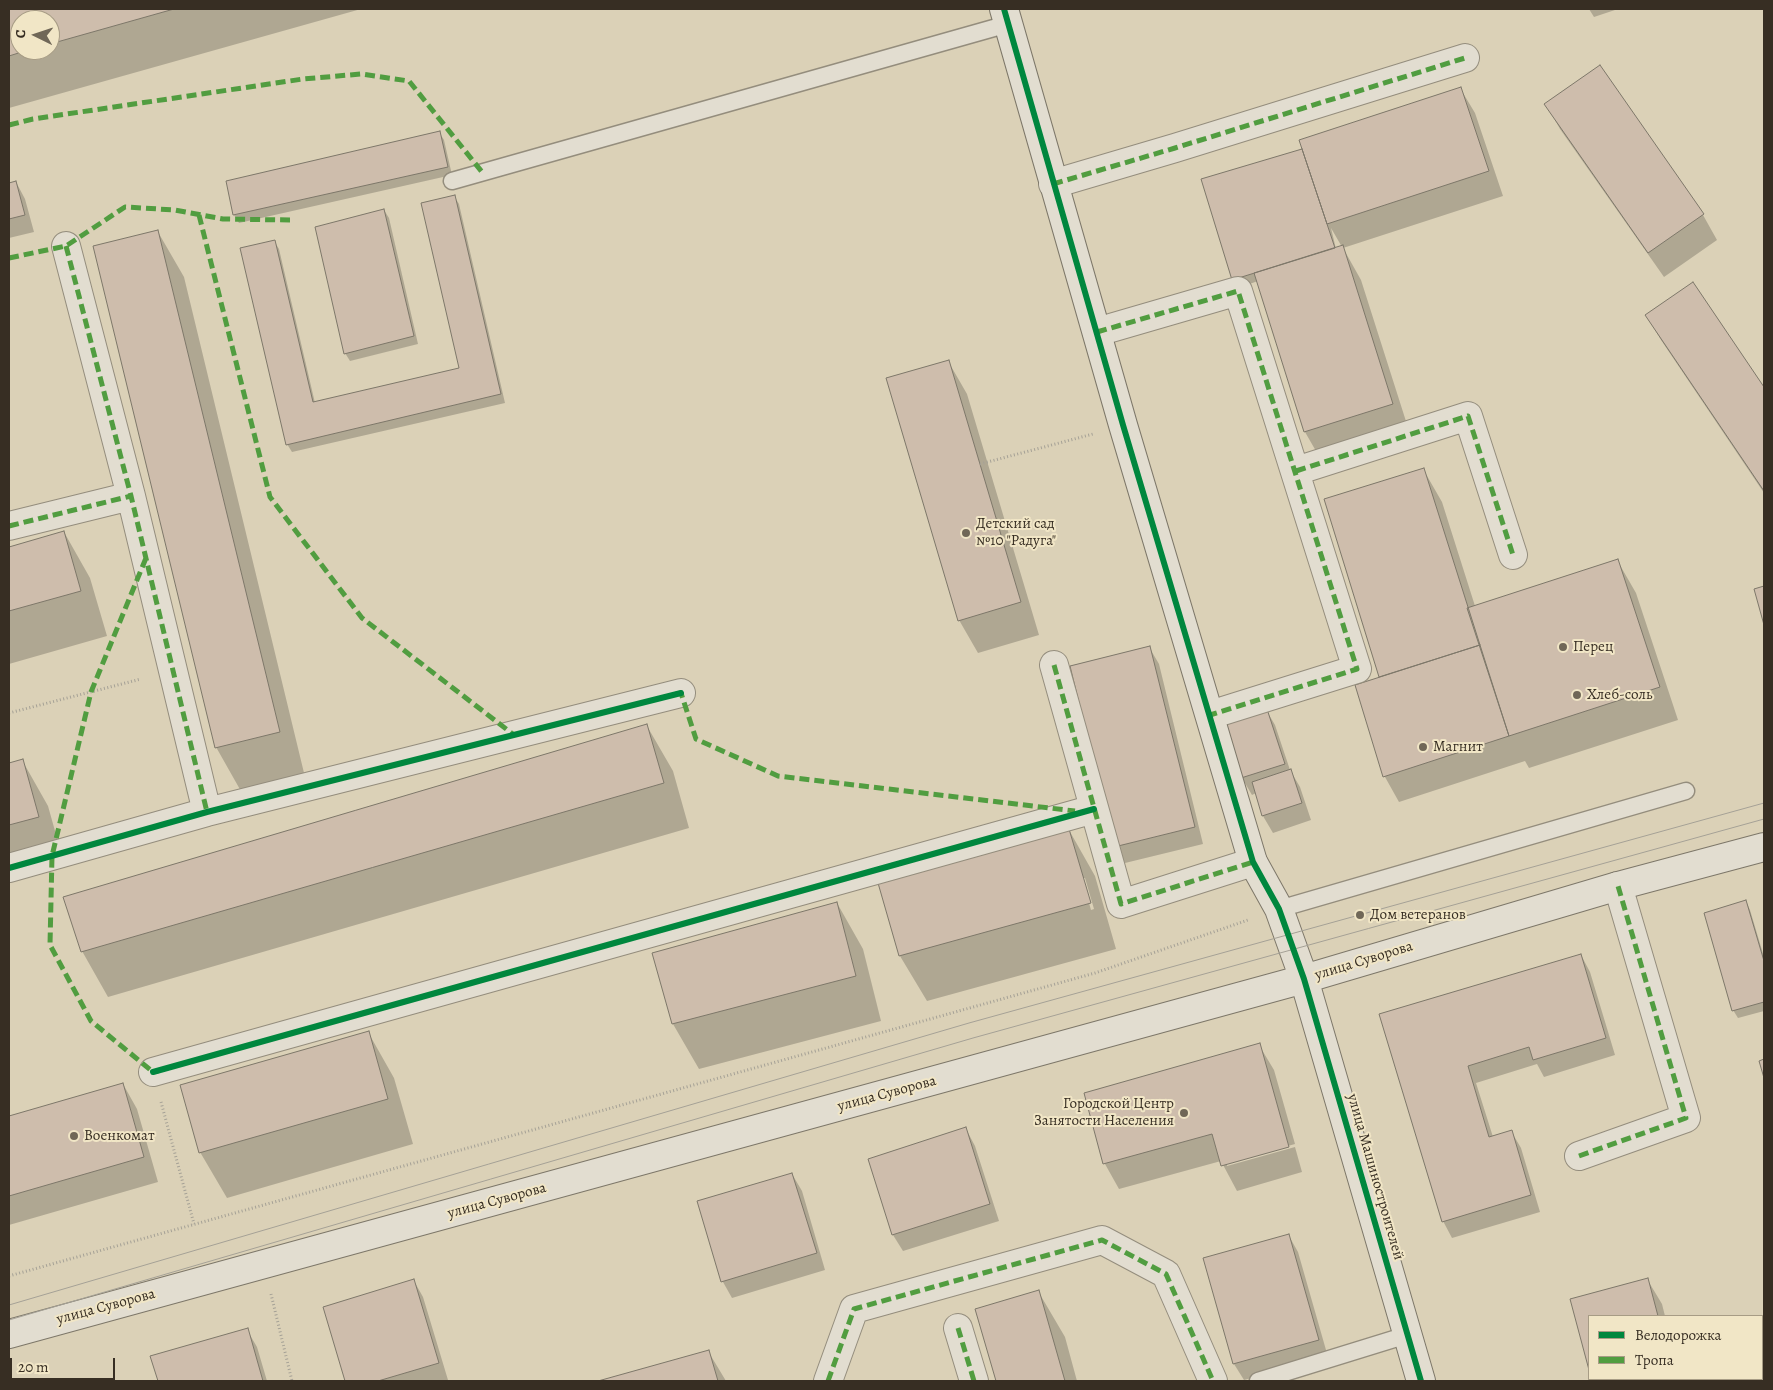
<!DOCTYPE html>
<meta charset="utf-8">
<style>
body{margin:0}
#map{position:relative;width:1773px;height:1390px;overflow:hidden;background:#dbd1b7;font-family:Alegreya,serif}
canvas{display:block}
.frame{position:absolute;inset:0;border:10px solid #372e23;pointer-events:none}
.legend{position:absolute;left:1588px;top:1315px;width:175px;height:65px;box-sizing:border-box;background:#f1e6c6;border:1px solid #a79c85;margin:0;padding:6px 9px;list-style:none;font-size:15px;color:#372e23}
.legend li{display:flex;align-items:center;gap:10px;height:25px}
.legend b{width:25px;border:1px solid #a79c85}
.north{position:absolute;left:10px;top:10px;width:50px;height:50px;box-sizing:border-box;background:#f1e6c6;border:1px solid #a79c85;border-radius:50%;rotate:274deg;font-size:14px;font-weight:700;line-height:20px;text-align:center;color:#372e23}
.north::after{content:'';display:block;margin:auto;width:18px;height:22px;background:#706757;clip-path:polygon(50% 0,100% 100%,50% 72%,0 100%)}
.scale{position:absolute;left:10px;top:1358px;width:105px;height:22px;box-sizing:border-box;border:2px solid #372e23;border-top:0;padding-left:6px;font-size:15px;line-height:18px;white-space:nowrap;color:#372e23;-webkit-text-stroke:4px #f1e6c6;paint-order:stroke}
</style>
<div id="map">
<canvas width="1773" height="1390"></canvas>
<div class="frame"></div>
<ul class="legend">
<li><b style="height:6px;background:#00873e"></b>Велодорожка</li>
<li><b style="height:6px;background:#519d40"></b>Тропа</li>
</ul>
<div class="north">С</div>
<div class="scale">20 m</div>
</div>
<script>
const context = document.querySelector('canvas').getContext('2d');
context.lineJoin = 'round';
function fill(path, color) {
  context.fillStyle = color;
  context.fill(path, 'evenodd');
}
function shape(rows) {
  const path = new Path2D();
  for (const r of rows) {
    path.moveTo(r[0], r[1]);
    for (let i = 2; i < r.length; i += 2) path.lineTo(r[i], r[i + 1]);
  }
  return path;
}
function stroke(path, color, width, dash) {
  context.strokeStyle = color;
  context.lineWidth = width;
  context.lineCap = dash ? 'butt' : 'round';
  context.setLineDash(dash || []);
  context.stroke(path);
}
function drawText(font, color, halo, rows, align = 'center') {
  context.font = font + ' Alegreya,serif';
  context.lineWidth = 4;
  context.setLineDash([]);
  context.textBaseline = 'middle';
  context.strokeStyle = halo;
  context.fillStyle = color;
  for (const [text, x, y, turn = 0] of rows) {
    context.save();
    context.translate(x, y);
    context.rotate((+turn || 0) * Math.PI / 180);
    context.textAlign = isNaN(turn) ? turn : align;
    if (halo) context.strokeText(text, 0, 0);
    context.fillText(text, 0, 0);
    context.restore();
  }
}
fill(shape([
 [9,9,361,9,9,108],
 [20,20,50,20,50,50,20,50],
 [1589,9,1618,9,1594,17],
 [1460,88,1475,113,1503,196,1343,248,1361,280,1411,437,1324,465,1305,432,1258,281,1238,288,1202,180,1304,149],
 [1331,228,1342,247,1336,249],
 [1546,104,1703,215,1717,240,1664,277,1560,129],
 [439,132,444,140,452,175,239,223,234,215],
 [16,182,25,199,34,232,9,238,9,184],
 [454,196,459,204,505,403,292,452,287,444,274,241,279,249,315,403,461,369],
 [384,210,389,218,418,344,350,361,345,353],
 [158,232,184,277,305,777,242,793,216,747],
 [1693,283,1764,389,1764,493,1661,340,1646,315],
 [948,361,967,394,1039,635,978,653,959,620],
 [1423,469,1442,502,1475,606,1617,560,1636,593,1678,720,1529,768,1525,761,1399,802,1385,777,1356,686,1381,678],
 [64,532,90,578,107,636,9,664,9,548],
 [1149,647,1159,664,1203,844,1125,863,1115,846],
 [1265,708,1275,725,1290,770,1300,787,1311,820,1273,833,1263,816,1256,793,1252,795,1242,778],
 [647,726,673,771,689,828,108,997,82,951],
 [22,760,48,806,64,863,9,878,9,764],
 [1069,830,1095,876,1116,949,927,1001,900,956],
 [1082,878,1085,878,1094,909,1091,910],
 [1746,901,1750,910,1764,957,1764,1011,1738,1018,1733,1010],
 [837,903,863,949,881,1021,699,1069,673,1024,653,954],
 [1581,955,1590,972,1615,1055,1544,1077,1537,1064,1476,1083,1493,1137,1511,1131,1521,1148,1540,1212,1452,1238,1443,1221,1381,1015],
 [368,1032,394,1078,413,1144,227,1198,200,1152],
 [1259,1045,1274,1070,1295,1144,1227,1163,1227,1166,1295,1147,1302,1172,1237,1191,1221,1161,1119,1189,1105,1164,1085,1094],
 [123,1084,137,1109,158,1182,9,1225,9,1117],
 [966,1129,975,1146,999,1221,903,1251,893,1235],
 [792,1174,802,1191,825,1270,732,1298,723,1282],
 [1289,1236,1298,1252,1328,1357,1244,1380,1234,1364],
 [1647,1279,1662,1304,1665,1316,1589,1316,1589,1366,1572,1300],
 [414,1281,423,1297,448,1380,346,1381,324,1308],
 [1038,1291,1065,1337,1077,1381,998,1381,977,1310],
 [247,1330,257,1347,267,1381,159,1381,152,1357],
 [708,1351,726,1381,602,1381],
 [1593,1379,1682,1379,1682,1381,1593,1381]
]), '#0003');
const building = shape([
 [9,9,174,9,50,44,50,20,20,20,20,50,28,50,9,56,9,9],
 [1600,65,1704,214,1648,253,1544,104,1600,65],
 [1461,87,1489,171,1327,224,1299,140,1461,87],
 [440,131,448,167,233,215,226,181,440,131],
 [1302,149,1335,248,1232,280,1201,179,1302,149],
 [16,181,25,215,9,219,9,183,16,181],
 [455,195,501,394,286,445,240,248,275,240,313,402,459,368,421,203,455,195],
 [384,209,414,336,344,354,315,227,384,209],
 [158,230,280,732,215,748,93,246,158,230],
 [1343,245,1393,404,1304,432,1254,273,1343,245],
 [1693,282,1764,387,1764,491,1645,315,1693,282],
 [949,360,1021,602,958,621,886,378,949,360],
 [1424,468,1480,645,1379,677,1324,499,1424,468],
 [64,531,81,591,9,611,9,547,64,531],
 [1618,559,1660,687,1509,736,1467,608,1618,559],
 [1764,586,1764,625,1754,589,1764,586],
 [1480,645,1509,736,1383,777,1355,685,1480,645],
 [1150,646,1195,827,1114,847,1070,666,1150,646],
 [1266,706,1285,764,1241,778,1222,721,1266,706],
 [647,724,664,783,81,952,63,897,647,724],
 [23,759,39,817,9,825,9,763,23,759],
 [1291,769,1302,803,1262,816,1252,782,1291,769],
 [1069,829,1091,903,899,956,878,883,1069,829],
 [1746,900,1764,961,1764,1002,1732,1011,1704,913,1746,900],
 [837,902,856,976,672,1024,652,953,837,902],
 [1581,954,1606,1038,1533,1060,1529,1047,1468,1066,1489,1137,1512,1130,1531,1195,1442,1222,1379,1014,1581,954],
 [369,1031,388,1099,199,1153,180,1085,369,1031],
 [1260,1043,1289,1147,1221,1166,1212,1134,1103,1164,1084,1093,1260,1043],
 [1764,1059,1764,1078,1759,1061,1764,1059],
 [123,1083,144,1157,9,1196,9,1116,123,1083],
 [966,1127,990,1204,892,1235,868,1159,966,1127],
 [792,1173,817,1253,721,1282,697,1201,792,1173],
 [1289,1234,1319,1340,1233,1364,1203,1258,1289,1234],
 [1648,1278,1658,1316,1589,1316,1589,1370,1570,1299,1648,1278],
 [414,1279,439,1363,378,1381,345,1381,323,1307,414,1279],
 [1039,1290,1065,1381,996,1381,975,1309,1039,1290],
 [248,1328,263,1381,158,1381,150,1356,248,1328],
 [709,1350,718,1381,598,1381,709,1350],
 [1592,1379,1675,1379,1676,1381,1592,1381,1592,1379]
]);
fill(building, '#cebdac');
stroke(building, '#7d7769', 1);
const lane = shape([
 [452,181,1008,24],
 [1279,909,1686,791],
 [1258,1381,1407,1335]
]);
const street = shape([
 [1053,184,1175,148,1465,58],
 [66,246,131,496,207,812],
 [1097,332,1238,291,1357,669,1210,715],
 [1296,471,1468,416,1513,555],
 [9,526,131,496],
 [1054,665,1121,904,1253,862],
 [9,868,207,812,681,693],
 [153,1072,1094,809],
 [1579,1156,1686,1118,1618,886],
 [958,1328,974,1381],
 [828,1381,854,1309,1102,1240,1166,1274,1213,1381]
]);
const secondary = shape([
 [1004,9,1123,425,1253,862,1279,909,1304,979,1421,1381],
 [9,1334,1304,979,1618,886,1764,847]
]);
stroke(lane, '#948d7d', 19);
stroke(street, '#948d7d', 30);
stroke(secondary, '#7d7769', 30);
stroke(shape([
 [980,464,1093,434],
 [9,713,141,679],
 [161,1102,194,1224],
 [9,1276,1095,973,1248,920],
 [271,1294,292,1381]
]), '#a5a196', 3, [1, 2.5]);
stroke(lane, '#e2ddd0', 16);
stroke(street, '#e2ddd0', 28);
stroke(secondary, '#e2ddd0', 28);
stroke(shape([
 [9,1305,969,1023,1764,803],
 [9,1320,973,1038,1764,819]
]), '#a5a196', 1);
stroke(shape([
 [9,125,33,119,303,79,361,74,409,81,482,172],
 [1053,184,1175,148,1465,58],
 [199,215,270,497,362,618,514,735],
 [66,246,131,496,207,812],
 [9,258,66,246,125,207,175,210,223,219,290,220],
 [1097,332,1238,291,1357,669,1210,715],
 [1296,471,1468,416,1513,555],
 [9,526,131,496],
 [146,558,91,692,52,856,50,945,91,1021,153,1072,158,1071],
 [1054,665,1121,904,1253,862],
 [676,694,681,693,696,739,778,776,1075,811],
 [1579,1156,1686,1118,1618,886],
 [958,1328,974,1381],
 [828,1381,854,1309,1102,1240,1166,1274,1213,1381]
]), '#519d40', 5, [10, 5]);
stroke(shape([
 [1004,9,1123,425,1253,862,1279,909,1304,979,1421,1381],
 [9,868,207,812,681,693],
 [153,1072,1094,809]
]), '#00873e', 6);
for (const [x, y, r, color] of [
 [966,533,5,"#706757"],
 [1563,647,5,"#706757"],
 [1577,695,5,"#706757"],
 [1423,747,5,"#706757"],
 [1360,915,5,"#706757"],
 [1184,1113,5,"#706757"],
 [74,1136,5,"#706757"]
]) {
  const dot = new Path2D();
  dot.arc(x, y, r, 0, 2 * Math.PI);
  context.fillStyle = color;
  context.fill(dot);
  stroke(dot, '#f1e6c6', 2);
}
drawText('15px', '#372e23', '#f1e6c6', [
 ["Детский сад",976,524],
 ["№10 \"Радуга\"",976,541],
 ["Перец",1573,647],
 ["Хлеб-соль",1587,695],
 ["Магнит",1433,747],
 ["Дом ветеранов",1370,915],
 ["Городской Центр",1174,1104,"right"],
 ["Занятости Населения",1174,1121,"right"],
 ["Военкомат",84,1136]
], 'left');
drawText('15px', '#372e23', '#f1e6c6', [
 ["улица Суворова",1364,961,-17],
 ["улица Суворова",887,1094,-15],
 ["улица Машиностроителей",1375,1177,74],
 ["улица Суворова",497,1201,-15],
 ["улица Суворова",106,1307,-15]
]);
</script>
